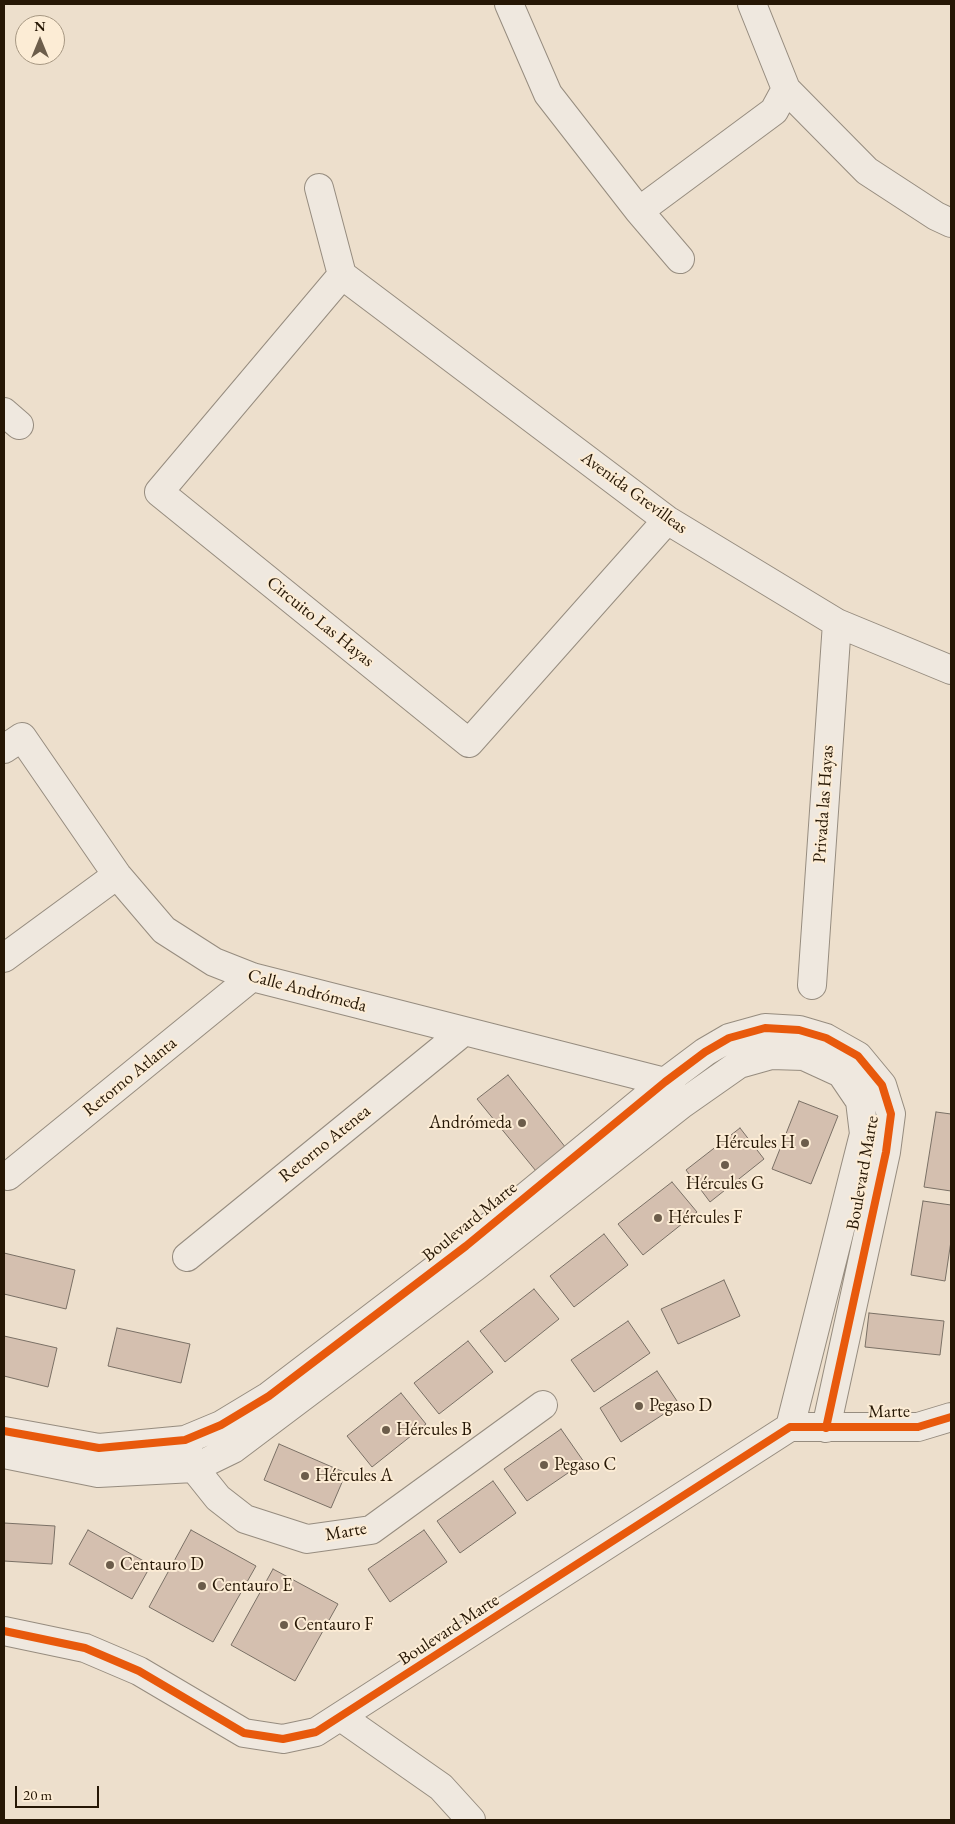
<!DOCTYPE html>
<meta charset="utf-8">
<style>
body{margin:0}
#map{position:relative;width:955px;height:1824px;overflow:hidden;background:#eddfcc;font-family:"EB Garamond",serif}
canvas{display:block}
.frame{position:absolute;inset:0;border:5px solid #261705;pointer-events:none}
.north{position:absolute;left:15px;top:15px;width:50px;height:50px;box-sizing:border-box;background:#fcecd5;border:1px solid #a69782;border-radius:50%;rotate:0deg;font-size:14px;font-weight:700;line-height:20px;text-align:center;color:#261705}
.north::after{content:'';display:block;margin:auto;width:18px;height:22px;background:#6c5d4b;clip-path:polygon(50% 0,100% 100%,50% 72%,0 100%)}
.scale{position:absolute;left:15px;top:1786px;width:84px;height:22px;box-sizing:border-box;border:2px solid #261705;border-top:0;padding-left:6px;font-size:15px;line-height:18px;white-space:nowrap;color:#261705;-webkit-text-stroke:4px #fcecd5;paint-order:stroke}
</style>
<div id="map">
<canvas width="955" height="1824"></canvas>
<div class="frame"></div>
<div class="north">N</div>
<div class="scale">20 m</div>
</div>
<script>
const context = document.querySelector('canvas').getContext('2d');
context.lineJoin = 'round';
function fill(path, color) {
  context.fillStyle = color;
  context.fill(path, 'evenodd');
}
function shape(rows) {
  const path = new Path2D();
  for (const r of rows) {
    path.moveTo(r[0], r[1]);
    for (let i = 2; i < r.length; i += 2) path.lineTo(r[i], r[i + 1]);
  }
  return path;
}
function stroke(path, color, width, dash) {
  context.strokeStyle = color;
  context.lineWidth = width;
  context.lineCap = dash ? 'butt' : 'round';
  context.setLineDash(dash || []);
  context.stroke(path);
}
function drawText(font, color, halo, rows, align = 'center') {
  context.font = font + ' "EB Garamond",serif';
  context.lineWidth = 4;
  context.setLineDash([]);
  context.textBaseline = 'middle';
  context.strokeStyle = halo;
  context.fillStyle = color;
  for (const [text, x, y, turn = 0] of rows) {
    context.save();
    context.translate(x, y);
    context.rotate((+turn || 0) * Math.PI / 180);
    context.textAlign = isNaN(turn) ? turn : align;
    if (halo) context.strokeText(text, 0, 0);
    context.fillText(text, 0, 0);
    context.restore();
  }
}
const building = shape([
 [508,1075,566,1148,536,1171,477,1099,508,1075],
 [799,1101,838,1116,811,1184,772,1169,799,1101],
 [936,1112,951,1114,951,1191,924,1187,936,1112],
 [740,1128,764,1159,710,1202,686,1170,740,1128],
 [672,1182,697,1212,643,1255,618,1224,672,1182],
 [923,1201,951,1205,951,1241,945,1281,911,1275,923,1201],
 [604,1234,628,1265,574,1307,550,1276,604,1234],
 [4,1253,75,1270,66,1309,4,1294,4,1253],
 [724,1280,740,1316,678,1344,661,1309,724,1280],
 [534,1289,559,1319,505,1362,480,1331,534,1289],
 [869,1313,944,1321,940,1355,865,1347,869,1313],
 [628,1321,650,1353,594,1392,571,1360,628,1321],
 [117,1328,190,1344,181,1383,108,1366,117,1328],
 [4,1336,57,1348,48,1387,4,1376,4,1336],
 [468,1341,493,1372,439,1414,414,1383,468,1341],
 [657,1371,679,1404,621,1442,600,1408,657,1371],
 [401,1393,426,1424,372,1467,347,1436,401,1393],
 [561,1429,584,1462,527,1501,504,1469,561,1429],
 [279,1444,346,1473,331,1508,264,1480,279,1444],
 [493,1481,516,1513,460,1553,437,1521,493,1481],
 [4,1523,55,1526,52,1564,4,1561,4,1523],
 [88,1530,151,1565,132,1599,69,1564,88,1530],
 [191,1530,256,1566,213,1642,149,1607,191,1530],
 [424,1530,447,1562,390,1602,368,1569,424,1530],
 [273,1569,338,1604,295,1681,231,1645,273,1569]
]);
fill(building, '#d4bfaf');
stroke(building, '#7a7065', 1);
const street = shape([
 [509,4,548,94,639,211,680,259],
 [752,4,786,89,867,171,936,216,951,223],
 [319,188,342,275],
 [639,211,774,111,786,89],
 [342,275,159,492,469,743,667,520],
 [342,275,667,520,837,623,951,670],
 [4,412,19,425],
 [4,749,22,737,117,875,164,930,214,962,252,977,665,1082,674,1093],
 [4,958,117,875],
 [812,985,837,623],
 [8,1176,252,977],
 [187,1257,463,1032],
 [4,1431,99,1448,185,1440,221,1425,269,1396,466,1246,665,1082,705,1052,729,1038,765,1028,799,1030,826,1038,858,1056,882,1085,891,1114,886,1152,826,1428],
 [188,1451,194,1468,218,1498,245,1519,307,1539,371,1530,543,1405],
 [4,1454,98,1473,194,1468,233,1449,476,1266,682,1104,739,1064,771,1055,804,1056,841,1073,860,1101,864,1134,790,1427],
 [4,1631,85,1648,139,1671,244,1733,283,1739,316,1732,790,1427,918,1427,951,1417],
 [341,1717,441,1787,471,1820]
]);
stroke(street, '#968c7f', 30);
stroke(street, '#efe8df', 28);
stroke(shape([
 [4,1431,99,1448,185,1440,221,1425,269,1396,466,1246,665,1082,705,1052,729,1038,765,1028,799,1030,826,1038,858,1056,882,1085,891,1114,886,1152,826,1428],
 [4,1631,85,1648,139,1671,244,1733,283,1739,316,1732,790,1427,918,1427,951,1417]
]), '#e8590c', 8);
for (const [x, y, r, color] of [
 [522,1123,5,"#6c5d4b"],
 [805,1143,5,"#6c5d4b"],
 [725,1165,5,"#6c5d4b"],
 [658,1218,5,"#6c5d4b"],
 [639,1406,5,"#6c5d4b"],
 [386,1430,5,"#6c5d4b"],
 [544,1465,5,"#6c5d4b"],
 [305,1476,5,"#6c5d4b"],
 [110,1565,5,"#6c5d4b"],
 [202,1586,5,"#6c5d4b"],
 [284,1625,5,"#6c5d4b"]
]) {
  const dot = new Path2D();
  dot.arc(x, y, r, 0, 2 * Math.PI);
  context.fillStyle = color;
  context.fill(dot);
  stroke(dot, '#fcecd5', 2);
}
drawText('18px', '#261705', '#fcecd5', [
 ["Avenida Grevilleas",634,493,36],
 ["Circuito Las Hayas",320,622,39],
 ["Privada las Hayas",824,804,-86],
 ["Calle Andrómeda",307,991,15],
 ["Retorno Atlanta",130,1077,-39],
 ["Retorno Atenea",325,1144,-39],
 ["Boulevard Marte",863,1173,-80],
 ["Boulevard Marte",470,1222,-39],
 ["Marte",889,1412,-1],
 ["Marte",346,1532,-10],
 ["Boulevard Marte",449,1630,-33]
]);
drawText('18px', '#261705', '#fcecd5', [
 ["Andrómeda",512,1123,"right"],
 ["Hércules H",795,1143,"right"],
 ["Hércules G",725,1184,"center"],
 ["Hércules F",668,1218],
 ["Pegaso D",649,1406],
 ["Hércules B",396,1430],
 ["Pegaso C",554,1465],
 ["Hércules A",315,1476],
 ["Centauro D",120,1565],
 ["Centauro E",212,1586],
 ["Centauro F",294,1625]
], 'left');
</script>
